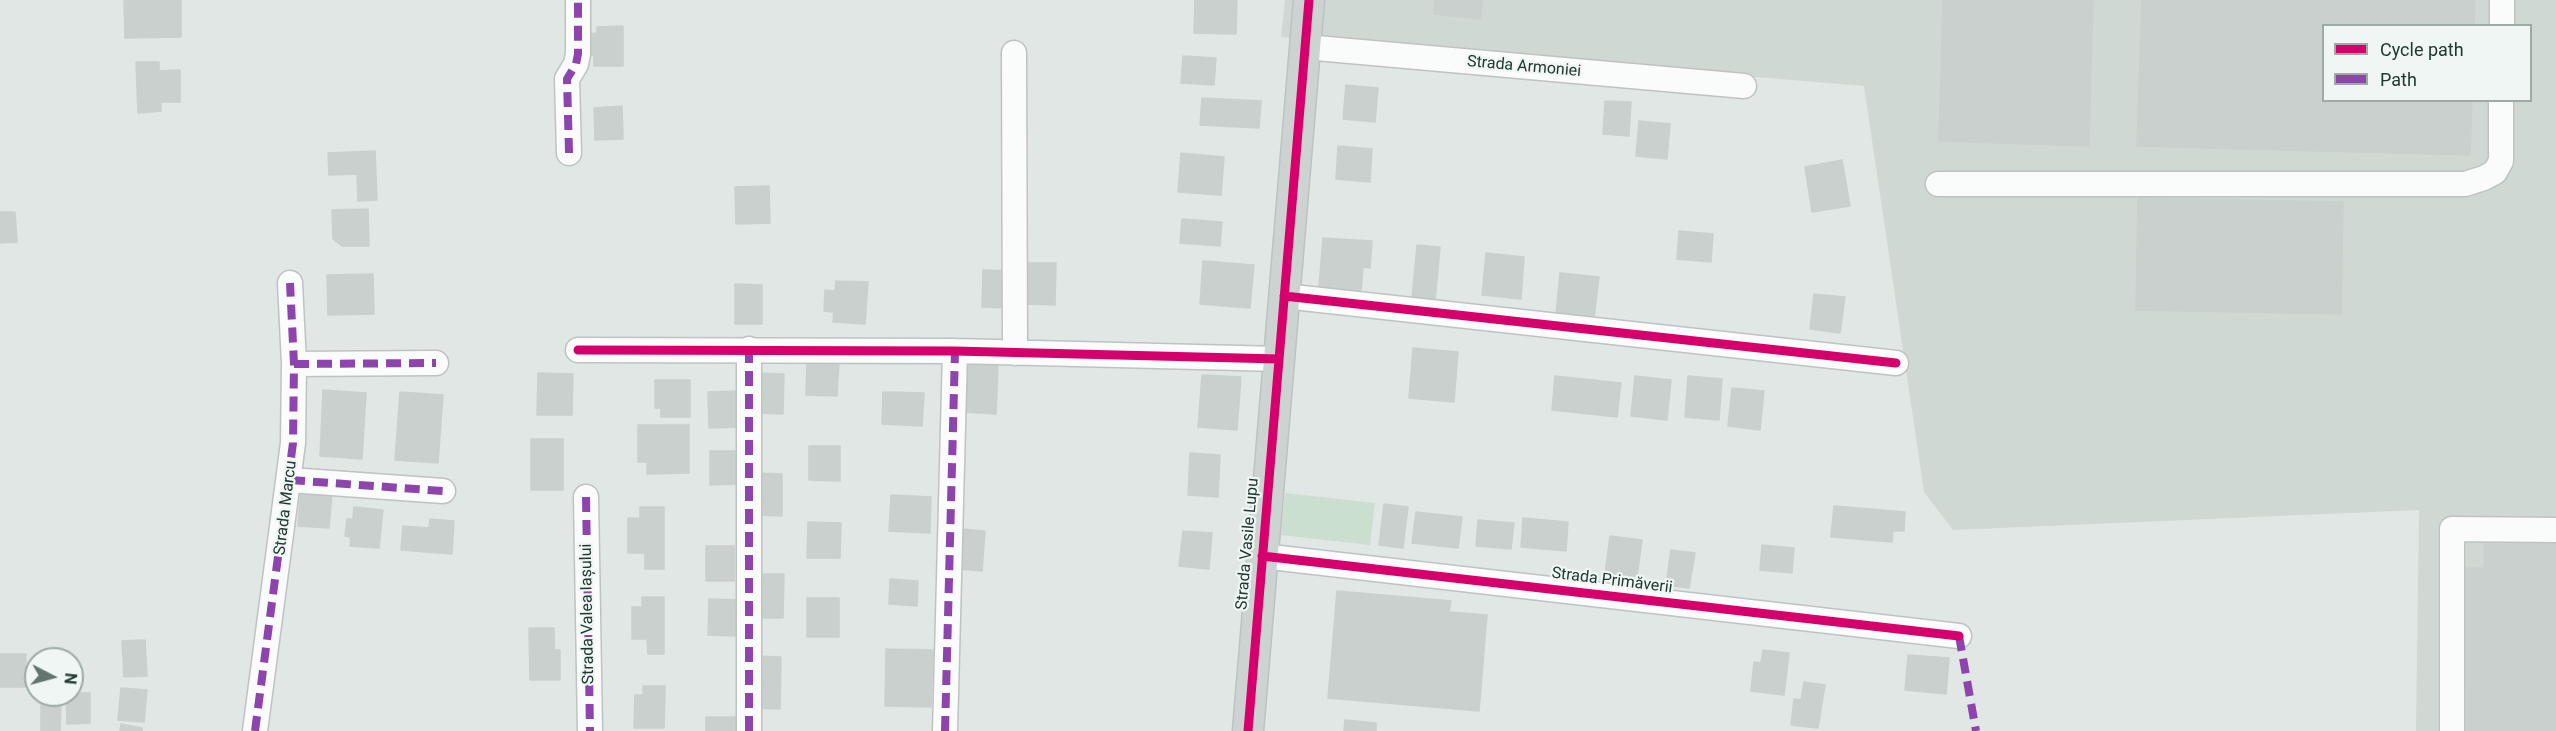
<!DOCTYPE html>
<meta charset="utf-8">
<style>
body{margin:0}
#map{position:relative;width:2556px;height:731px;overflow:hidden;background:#e1e7e4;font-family:Roboto,sans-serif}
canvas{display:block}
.legend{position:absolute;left:2322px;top:24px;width:210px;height:78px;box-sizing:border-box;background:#eff6f3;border:2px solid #9daaa6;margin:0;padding:8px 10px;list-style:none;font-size:18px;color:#213832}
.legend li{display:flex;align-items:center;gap:12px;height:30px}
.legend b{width:30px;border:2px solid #9daaa6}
.north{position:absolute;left:24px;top:647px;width:60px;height:60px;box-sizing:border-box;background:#eff6f3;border:2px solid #9daaa6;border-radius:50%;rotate:96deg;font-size:16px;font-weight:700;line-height:24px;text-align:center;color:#213832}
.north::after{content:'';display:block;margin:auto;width:21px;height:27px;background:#647570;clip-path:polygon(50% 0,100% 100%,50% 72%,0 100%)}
</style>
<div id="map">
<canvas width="2556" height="731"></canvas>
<ul class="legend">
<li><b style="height:8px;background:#d6006c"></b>Cycle path</li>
<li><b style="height:8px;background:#8e44ad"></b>Path</li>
</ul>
<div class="north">N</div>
</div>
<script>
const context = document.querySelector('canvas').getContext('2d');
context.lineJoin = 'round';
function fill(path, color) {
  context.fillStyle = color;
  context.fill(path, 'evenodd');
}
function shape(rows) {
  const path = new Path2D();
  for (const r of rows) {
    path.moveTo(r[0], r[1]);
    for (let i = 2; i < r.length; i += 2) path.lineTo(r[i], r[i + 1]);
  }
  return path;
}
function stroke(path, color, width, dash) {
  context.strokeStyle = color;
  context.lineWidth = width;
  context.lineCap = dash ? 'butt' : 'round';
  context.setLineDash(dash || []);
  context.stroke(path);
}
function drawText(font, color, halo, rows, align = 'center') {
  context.font = font + ' Roboto,sans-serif';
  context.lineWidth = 4.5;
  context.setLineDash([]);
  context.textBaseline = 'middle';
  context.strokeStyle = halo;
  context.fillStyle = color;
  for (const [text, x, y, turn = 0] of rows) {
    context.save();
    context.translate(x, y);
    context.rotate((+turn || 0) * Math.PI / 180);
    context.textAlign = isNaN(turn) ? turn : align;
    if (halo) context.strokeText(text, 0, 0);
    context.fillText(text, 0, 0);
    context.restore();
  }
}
fill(shape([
 [1285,0,2556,0,2556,731,2416,731,2419,510,1953,530,1924,492,1864,86,1281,37],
 [2324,26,2530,26,2530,100,2324,100]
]), '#d0d8d4');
fill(shape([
 [1285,493,1375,503,1370,545,1281,535]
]), '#cbdfd1');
const building = shape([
 [124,0,181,0,181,37,125,38,124,0],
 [1195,0,1237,0,1236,34,1194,33,1195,0],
 [1435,0,1483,0,1480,19,1434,14,1435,0],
 [1943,0,2093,0,2089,146,1939,141,1943,0],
 [2142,0,2475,0,2474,26,2324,26,2324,100,2472,100,2470,155,2137,146,2142,0],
 [623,26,623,66,594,66,594,55,588,55,588,34,597,33,597,27,623,26],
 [1183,56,1216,58,1214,85,1181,83,1183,56],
 [136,62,159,62,159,71,180,70,180,102,161,102,161,111,138,113,136,62],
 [1346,85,1378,88,1375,122,1343,119,1346,85],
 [1202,98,1261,101,1259,128,1200,125,1202,98],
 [1605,101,1631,102,1629,136,1603,134,1605,101],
 [622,106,623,139,595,140,594,108,622,106],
 [1639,121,1670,124,1667,159,1636,156,1639,121],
 [1338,146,1372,149,1370,182,1336,179,1338,146],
 [375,151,377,200,358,201,357,174,329,175,328,153,375,151],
 [1181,153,1224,157,1221,195,1178,192,1181,153],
 [1842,160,1850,206,1812,212,1805,167,1842,160],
 [769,186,770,223,736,224,735,187,769,186],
 [2138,198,2343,202,2341,314,2136,310,2138,198],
 [368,209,369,246,342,246,333,239,332,210,368,209],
 [0,212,15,212,17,242,0,243,0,212],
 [1182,219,1222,222,1220,246,1180,243,1182,219],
 [1679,231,1713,234,1711,262,1677,259,1679,231],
 [1323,238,1372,241,1370,268,1363,267,1361,291,1319,287,1323,238],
 [1417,245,1440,247,1435,301,1412,298,1417,245],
 [1486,253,1524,257,1521,299,1482,295,1486,253],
 [1203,261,1254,265,1250,308,1200,304,1203,261],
 [1028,263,1056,263,1055,305,1027,304,1028,263],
 [983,270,1012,271,1011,308,982,307,983,270],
 [1560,273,1599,277,1594,318,1556,314,1560,273],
 [373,274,374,314,328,315,327,275,373,274],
 [836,281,868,282,865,324,833,322,836,281],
 [735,284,762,285,762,324,735,324,735,284],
 [825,290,835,291,833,312,824,311,825,290],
 [1814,294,1845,297,1840,333,1810,329,1814,294],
 [1413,348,1458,352,1454,402,1409,398,1413,348],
 [807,361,839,362,837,396,806,395,807,361],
 [966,364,998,366,996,414,963,412,966,364],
 [538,373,573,374,572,415,537,415,538,373],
 [758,373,784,374,783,414,757,413,758,373],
 [1202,375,1241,377,1237,430,1198,427,1202,375],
 [1555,376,1621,383,1617,417,1552,410,1555,376],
 [1635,376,1671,380,1667,420,1631,416,1635,376],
 [1688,376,1722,379,1719,420,1685,417,1688,376],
 [655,380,690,380,690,417,661,417,661,408,655,408,655,380],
 [1732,388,1764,391,1760,430,1728,426,1732,388],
 [323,390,366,393,362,459,320,456,323,390],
 [738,391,739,427,709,428,708,392,738,391],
 [400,392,443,395,438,463,395,460,400,392],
 [883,392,924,393,922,426,882,424,883,392],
 [638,425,689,425,689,473,647,474,647,462,638,462,638,425],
 [531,439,563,439,563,490,531,490,531,439],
 [809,446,840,446,840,481,809,480,809,446],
 [710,451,737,451,737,484,710,485,710,451],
 [1190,453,1220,455,1218,497,1188,495,1190,453],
 [757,473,782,474,782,516,756,515,757,473],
 [301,490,332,493,329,528,298,526,301,490],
 [891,495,931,497,930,533,889,531,891,495],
 [1384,504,1408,507,1403,548,1379,545,1384,504],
 [1834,506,1905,512,1904,531,1893,531,1892,542,1831,537,1834,506],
 [354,507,383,510,379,548,350,546,354,507],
 [640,507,664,507,664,519,640,518,640,507],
 [1416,512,1462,517,1458,548,1412,543,1416,512],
 [628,518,664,519,664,553,628,553,628,518],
 [1523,518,1568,522,1566,551,1521,547,1523,518],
 [347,519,352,519,351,537,345,536,347,519],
 [430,519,454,521,452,554,401,550,403,526,429,528,430,519],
 [1478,520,1514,523,1511,549,1476,546,1478,520],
 [808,522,841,523,840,558,807,558,808,522],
 [961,529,985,531,982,571,958,569,961,529],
 [1183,531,1212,533,1209,569,1179,566,1183,531],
 [1610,536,1642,540,1637,577,1605,573,1610,536],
 [2484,544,2556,544,2556,731,2467,731,2466,568,2484,568,2484,544],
 [1762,545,1794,548,1792,573,1760,570,1762,545],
 [706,546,734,546,734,581,706,581,706,546],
 [1671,550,1695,553,1689,588,1666,585,1671,550],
 [645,553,664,553,664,569,645,569,645,553],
 [754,574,784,574,783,618,753,618,754,574],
 [890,579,918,581,917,606,889,604,890,579],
 [1337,591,1451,601,1449,612,1487,615,1479,711,1328,698,1337,591],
 [642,597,664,597,664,607,642,607,642,597],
 [807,598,839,598,839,637,807,637,807,598],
 [709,599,739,600,738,636,708,635,709,599],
 [632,607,664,607,664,639,632,639,632,607],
 [529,628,554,628,555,680,530,680,529,628],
 [647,639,664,639,664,654,648,654,647,639],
 [145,640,147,676,124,677,122,641,145,640],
 [886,649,933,650,931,707,885,706,886,649],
 [554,650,560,650,560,680,555,680,554,650],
 [1763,650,1789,653,1784,695,1751,691,1754,662,1761,663,1763,650],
 [0,654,26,654,25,687,0,687,0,654],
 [1908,655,1949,658,1946,694,1905,690,1908,655],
 [755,656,781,657,780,709,753,708,755,656],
 [1804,682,1825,685,1818,728,1791,725,1794,699,1801,700,1804,682],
 [643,686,665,686,665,695,643,695,643,686],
 [121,688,147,690,144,722,118,720,121,688],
 [72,693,90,693,90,723,67,724,66,695,72,695,72,693],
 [635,695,665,695,664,728,634,728,635,695],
 [41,704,61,705,60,731,41,731,41,704],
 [706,717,736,717,736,731,706,731,706,717],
 [1345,720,1376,723,1376,731,1344,731,1345,720],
 [121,724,142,728,142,731,120,731,121,724]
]);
fill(building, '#cad0cd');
stroke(building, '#cad0cd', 1.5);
const minor = shape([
 [2502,26,2502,0],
 [1305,47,1744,86],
 [1014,53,1015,353],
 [569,153,567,79,576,64,578,54,578,0],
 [1938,184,2465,184,2484,178,2495,172,2501,161,2501,100],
 [1284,296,1896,363],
 [578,350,955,351,1279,359],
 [294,364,436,363],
 [290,480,443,491],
 [586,497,590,731],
 [1262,556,1959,636],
 [255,731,293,443,294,364,290,283],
 [749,731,749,349],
 [945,731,955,351],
 [2452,731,2452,529,2556,530]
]);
const major = shape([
 [1248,731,1309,0]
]);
stroke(minor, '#bec3c1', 27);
stroke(major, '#bcc3c1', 33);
stroke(minor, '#fafbfb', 24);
stroke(major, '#cdd3d1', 30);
stroke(shape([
 [569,153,567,79,576,64,578,54,578,0],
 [294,364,436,363],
 [290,480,443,491],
 [586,497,590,731],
 [1959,636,1976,731],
 [255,731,293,443,294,364,290,283],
 [749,731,749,349],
 [945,731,955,351,950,351]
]), '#8e44ad', 8, [15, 8]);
stroke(shape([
 [1284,296,1896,363],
 [578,350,955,351,1279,359],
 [1262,556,1959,636],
 [1248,731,1309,0]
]), '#d6006c', 9);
drawText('16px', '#213832', '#eff6f3', [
 ["Strada Armoniei",1524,67,5],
 ["Strada Marcu",286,508,-83],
 ["Strada Vasile Lupu",1248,544,-85],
 ["Strada Primăverii",1612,581,7],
 ["Strada Valea Iașului",588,614,-91]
]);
</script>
